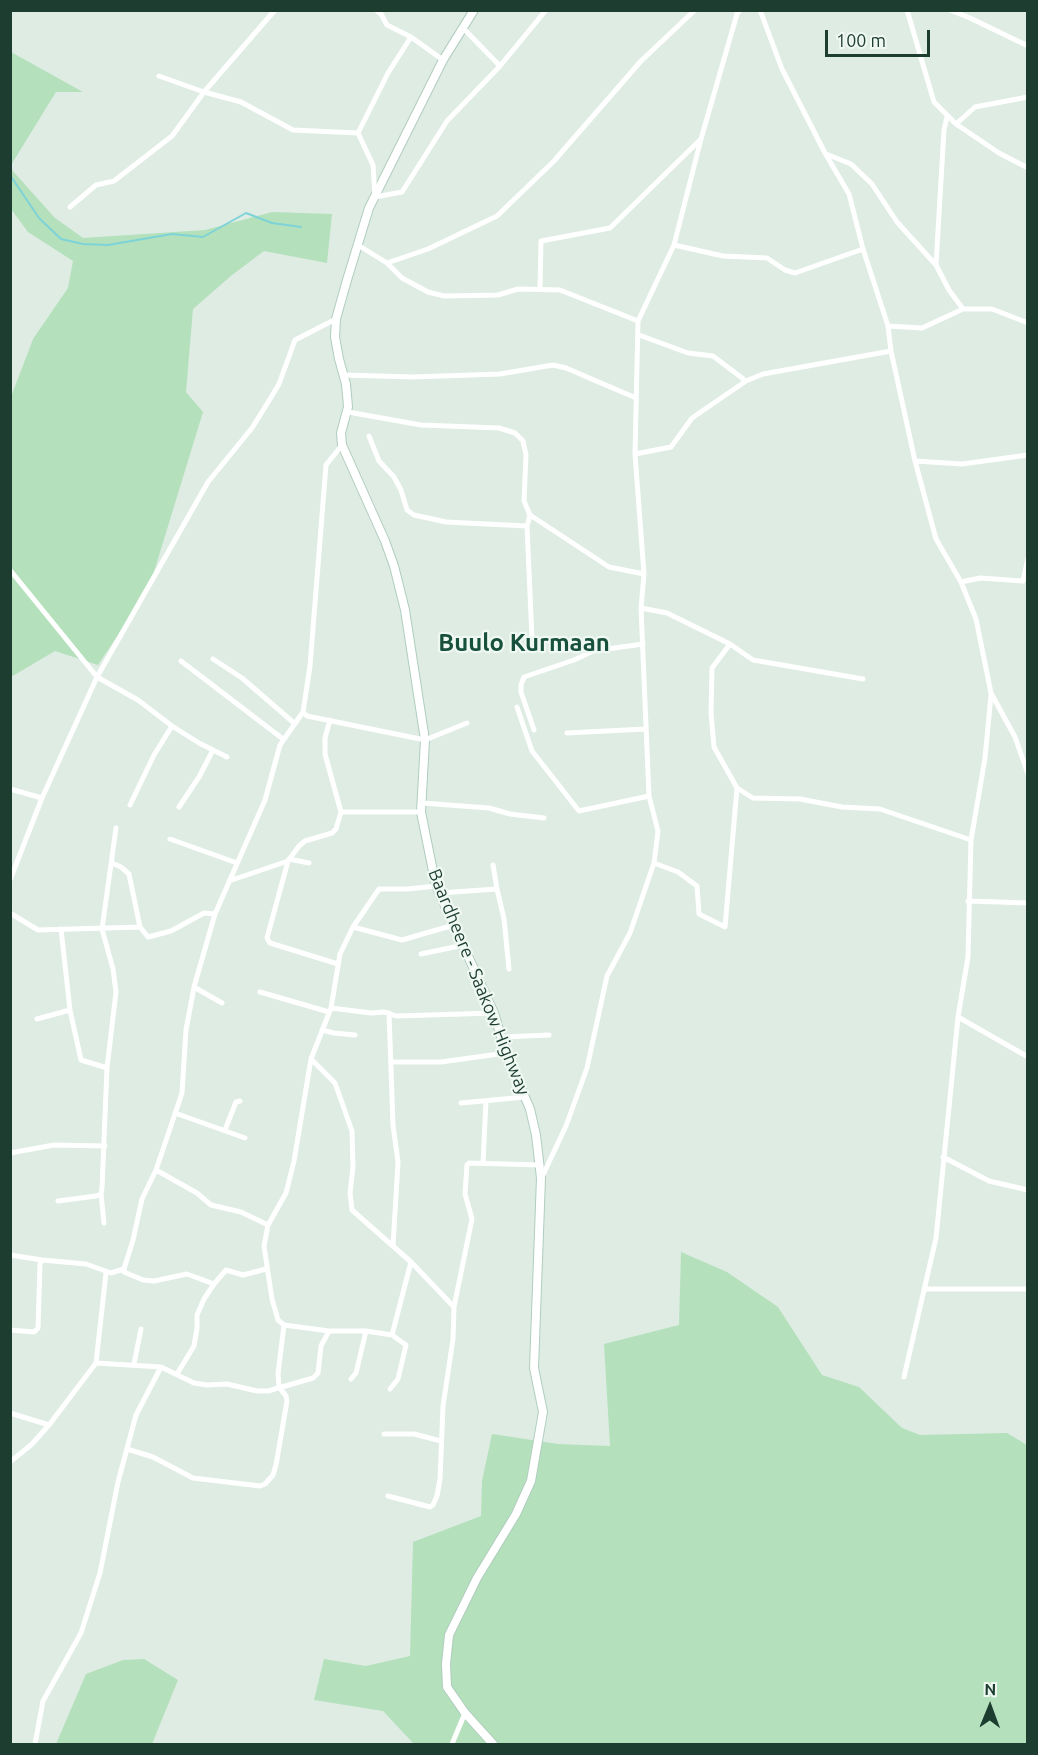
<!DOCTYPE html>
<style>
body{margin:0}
#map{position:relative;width:1038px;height:1755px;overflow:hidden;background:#deece4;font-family:Ubuntu,sans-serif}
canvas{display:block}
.frame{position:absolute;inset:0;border:12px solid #1d3d31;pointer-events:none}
.north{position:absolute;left:960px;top:1677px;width:60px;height:60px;-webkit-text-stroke:4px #eff8f2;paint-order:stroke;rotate:1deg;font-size:16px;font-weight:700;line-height:24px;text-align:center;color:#1d3d31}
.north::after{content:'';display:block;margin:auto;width:21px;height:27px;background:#1d3d31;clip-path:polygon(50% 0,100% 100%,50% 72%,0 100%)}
.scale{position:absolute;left:825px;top:30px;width:105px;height:27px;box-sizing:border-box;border:3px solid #1d3d31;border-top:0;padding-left:8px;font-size:18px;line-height:21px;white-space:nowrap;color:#1d3d31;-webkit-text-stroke:4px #eff8f2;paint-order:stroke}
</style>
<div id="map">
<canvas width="1038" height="1755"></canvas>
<div class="frame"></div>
<div class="north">N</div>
<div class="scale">100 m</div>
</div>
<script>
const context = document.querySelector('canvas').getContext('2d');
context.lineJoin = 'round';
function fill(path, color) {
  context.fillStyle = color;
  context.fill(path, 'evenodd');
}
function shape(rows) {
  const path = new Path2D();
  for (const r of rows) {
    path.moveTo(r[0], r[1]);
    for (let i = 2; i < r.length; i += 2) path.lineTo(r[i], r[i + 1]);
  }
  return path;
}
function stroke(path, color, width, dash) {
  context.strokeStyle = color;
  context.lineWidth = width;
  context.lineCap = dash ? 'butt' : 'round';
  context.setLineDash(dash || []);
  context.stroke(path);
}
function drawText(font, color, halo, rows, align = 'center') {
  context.font = font + ' Ubuntu,sans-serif';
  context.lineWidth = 4.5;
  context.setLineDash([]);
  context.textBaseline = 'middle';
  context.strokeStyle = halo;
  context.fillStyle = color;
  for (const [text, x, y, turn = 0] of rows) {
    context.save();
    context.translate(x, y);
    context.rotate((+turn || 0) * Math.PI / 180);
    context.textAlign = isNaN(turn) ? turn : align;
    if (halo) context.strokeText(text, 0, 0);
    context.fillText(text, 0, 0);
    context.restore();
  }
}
fill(shape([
 [11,52,83,92,56,92,11,165],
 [11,169,55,218,83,238,205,230,272,212,332,214,327,263,264,251,232,275,193,309,186,392,203,412,149,588,98,665,55,651,11,677,11,397,33,339,68,288,73,261,28,232,11,209],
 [681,1252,727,1272,778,1307,822,1375,859,1387,902,1428,920,1435,1007,1433,1027,1445,1027,1744,414,1744,383,1711,314,1700,324,1659,366,1666,410,1656,413,1542,481,1516,482,1481,492,1434,558,1444,610,1446,604,1344,679,1325],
 [144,1659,178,1680,152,1744,56,1744,86,1674,123,1660]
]), '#b4e0bb');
stroke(shape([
 [10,175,39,218,61,239,83,244,108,245,172,234,203,237,246,213,272,223,301,227]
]), '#7ed3d8', 2);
const secondary = shape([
 [474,10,443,60,369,208,347,280,336,319,335,337,339,359,346,384,348,407,341,433,342,445,385,541,394,566,405,610,425,740,421,812,436,886,494,1013,506,1053,530,1109,536,1135,541,1178,534,1368,543,1412,531,1481,516,1514,477,1578,449,1635,446,1664,447,1687,465,1713,493,1744]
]);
stroke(secondary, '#b0cdbf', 10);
stroke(shape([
 [376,10,381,14,387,25,411,37,443,60],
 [760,10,782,69,825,153,849,194,863,249,888,326,891,351,915,461,936,539,961,582,976,619,991,693,1015,737,1028,774],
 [907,10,934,102,956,124,999,153,1028,168],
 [950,10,970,18,1028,46],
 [463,28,500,66],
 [411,37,388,73,358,133,373,165,375,197,402,192,447,121,500,66,546,10],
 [159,76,204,92,241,102,293,130,358,133],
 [956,124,975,107,1028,97],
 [826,154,851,164,872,184,897,222,936,265,949,290,963,309],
 [70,207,96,185,114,181,172,136,204,92,275,10],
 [358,245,387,263,428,249,497,216,554,161,641,61,695,10],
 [674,245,723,256,767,258,785,270,795,273,863,249],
 [387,263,402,278,428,292,444,296,498,295,518,289,560,290,638,321],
 [936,265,944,130,947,117],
 [540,289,541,241,610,228,701,139],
 [888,326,922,328,963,309,992,309,1028,323],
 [639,335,688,353,713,356,746,381],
 [344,375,413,377,500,374,553,365,566,368,636,398],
 [348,412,421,425,499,428,515,433,523,441,526,455,524,501,530,515,609,567,644,574],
 [369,436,379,461,394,477,401,490,407,510,414,515,446,522,527,526],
 [342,445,326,465,310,666,303,712,307,716,425,740,467,723],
 [635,454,671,447,692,418,746,381,763,374,891,351],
 [915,461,962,464,1028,455],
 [530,515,527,526,532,639],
 [10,570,97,677,138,700,172,726,199,743,227,757],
 [961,582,980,578,1023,581,1028,558],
 [641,608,667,613,730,644,753,660,863,679],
 [213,659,242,678,294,723],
 [181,661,283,739],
 [517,707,532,751,579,811,649,796],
 [534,730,521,692,521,685,524,677,574,660,593,651,643,644],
 [567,733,645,729],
 [737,788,753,798,800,799,842,807,880,809,971,840],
 [10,789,42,798],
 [422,803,489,808,510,814,544,818],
 [130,805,154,755,172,726],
 [179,807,199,777,213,750],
 [341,812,421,812],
 [170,839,237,863],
 [289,859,309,863],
 [288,861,267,938,270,943,338,964],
 [112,863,121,867,129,874,140,927],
 [654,863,678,872,697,886,699,914,725,927,737,788,714,747,711,713,712,668,730,644],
 [493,865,497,889],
 [10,880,42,798,97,677,208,482,252,428,270,399,279,384,295,340,336,319],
 [229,881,288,861,299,846,305,841,332,833,336,829,341,812,325,754,325,738,330,720],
 [440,893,497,889,504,919,509,969],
 [968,901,1028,903],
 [10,913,38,930,140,927,148,937,171,931,204,913,215,914],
 [353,927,402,940,454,925],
 [61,929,70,1010,81,1060,107,1068],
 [421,954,464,945],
 [194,987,222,1003],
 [260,992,329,1012],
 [331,1008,371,1013,385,1012,396,1016,494,1013],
 [389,1013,393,1125,398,1162,393,1246],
 [958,1017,1028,1057],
 [37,1019,70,1010],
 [322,1030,334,1033,355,1035],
 [501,1037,549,1035],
 [311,1059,335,1083,352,1131,353,1167,350,1193,352,1210,411,1262,454,1307,472,1219,465,1194,467,1165,469,1163,540,1165],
 [391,1062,441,1062,506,1053],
 [461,1103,525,1097],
 [175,1113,245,1138],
 [225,1130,236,1102,240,1101],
 [10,1153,54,1145,105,1146],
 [943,1157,989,1181,1028,1190],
 [483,1163,486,1101],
 [156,1170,197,1193,211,1205,241,1212,268,1225],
 [542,1177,566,1126,587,1068,607,976,630,933,654,863,658,831,649,796,641,608,644,574,635,454,638,321,674,245,701,139,737,14,740,10],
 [101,1194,104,1223],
 [58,1201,96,1196,101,1194,102,1188,107,1068,116,992,113,969,102,929,116,828],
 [10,1255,42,1260],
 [411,1262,392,1335,366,1331,329,1331,284,1325,278,1320,272,1299,264,1246,268,1225,286,1193,294,1161,311,1059,331,1008,340,954,353,927,379,889,408,889,436,886],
 [214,1284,187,1274,154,1281,143,1280,124,1272,124,1269,133,1240,142,1199,156,1170,182,1093,186,1030,194,987,215,914,265,800,280,745,303,712],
 [924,1289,1028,1289],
 [10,1330,34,1332,38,1328,40,1264,42,1260,86,1264,111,1273,124,1269],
 [134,1364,141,1329],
 [161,1367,194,1383,207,1385,227,1384,257,1391,268,1391,313,1378,318,1373,321,1346,329,1331],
 [177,1374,194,1346,197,1328,197,1315,204,1299,214,1284,226,1270,243,1275,266,1269],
 [904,1377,936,1238,958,1017,968,957,971,840,985,758,991,695],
 [351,1379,356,1373,366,1331],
 [390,1389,398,1379,406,1345,392,1335],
 [10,1413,49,1425],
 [384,1434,414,1434,441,1441],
 [127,1449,153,1457,193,1478,260,1486,265,1484,273,1475,276,1465,287,1401,286,1396,279,1387,278,1374,284,1325],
 [10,1462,32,1444,49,1425,96,1363,106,1273],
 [388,1496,430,1507,433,1505,437,1496,440,1479,443,1406,453,1339,454,1307],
 [35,1744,43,1701,81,1633,100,1573,118,1482,136,1415,161,1367,96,1363],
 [452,1744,465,1713]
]), '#fff', 5);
stroke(secondary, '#fff', 8);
drawText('18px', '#1d3d31', '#eff8f2', [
 ["Baardheere - Saakow Highway",479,982,68]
]);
drawText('bold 24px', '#17513d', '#eff8f2', [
 ["Buulo Kurmaan",524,643]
]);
</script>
